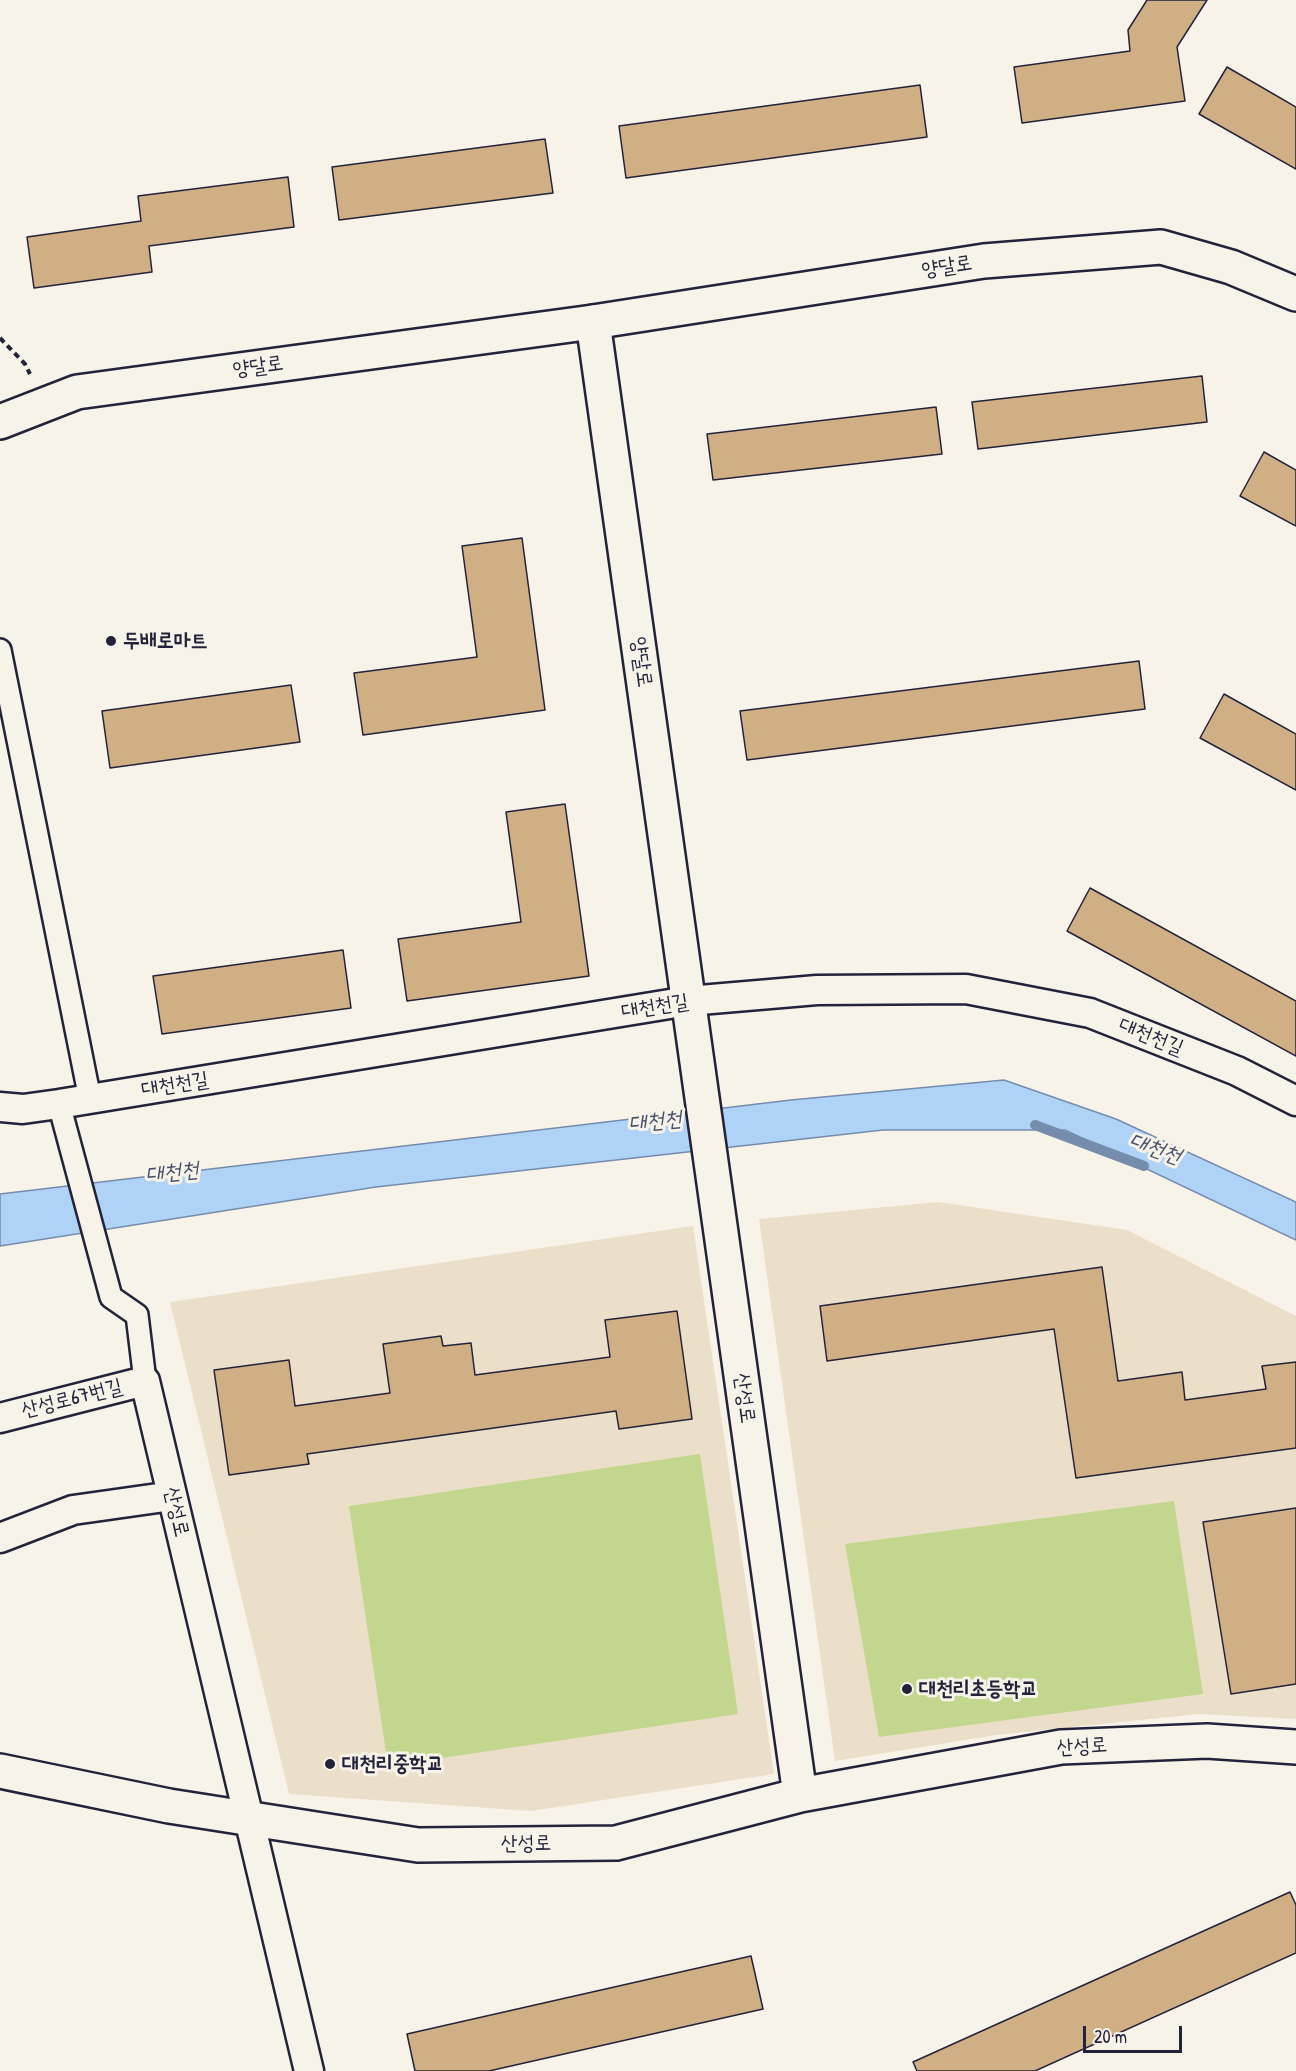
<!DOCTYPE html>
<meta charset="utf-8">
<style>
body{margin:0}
#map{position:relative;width:1296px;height:2071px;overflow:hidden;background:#f7f3e8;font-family:"Patrick Hand",sans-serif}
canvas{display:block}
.scale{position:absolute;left:1083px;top:2026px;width:99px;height:27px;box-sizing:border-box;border:3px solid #22223b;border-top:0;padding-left:8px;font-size:18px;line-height:21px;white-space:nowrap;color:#22223b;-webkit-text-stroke:4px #f7f3e8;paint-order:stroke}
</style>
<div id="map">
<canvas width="1296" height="2071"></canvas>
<div class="scale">20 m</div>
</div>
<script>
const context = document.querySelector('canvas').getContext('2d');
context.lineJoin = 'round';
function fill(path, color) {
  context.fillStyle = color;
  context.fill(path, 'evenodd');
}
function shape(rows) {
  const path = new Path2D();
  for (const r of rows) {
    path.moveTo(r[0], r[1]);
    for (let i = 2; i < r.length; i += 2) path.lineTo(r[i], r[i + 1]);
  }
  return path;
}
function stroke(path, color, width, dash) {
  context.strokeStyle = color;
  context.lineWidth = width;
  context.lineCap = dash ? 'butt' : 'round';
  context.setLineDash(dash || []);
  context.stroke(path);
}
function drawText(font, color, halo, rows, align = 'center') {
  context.font = font + ' "Patrick Hand","Poor Story",sans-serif';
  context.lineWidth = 6;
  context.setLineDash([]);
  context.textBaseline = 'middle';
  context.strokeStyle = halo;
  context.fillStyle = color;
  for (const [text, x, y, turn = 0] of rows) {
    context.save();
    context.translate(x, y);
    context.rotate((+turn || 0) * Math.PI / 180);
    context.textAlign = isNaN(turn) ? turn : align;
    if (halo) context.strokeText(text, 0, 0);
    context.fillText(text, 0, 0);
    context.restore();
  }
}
fill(shape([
 [938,1202,1127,1230,1296,1316,1296,1719,1198,1714,997,1735,835,1761,759,1219],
 [693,1226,774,1774,531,1811,289,1794,170,1302]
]), '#ecdfca');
fill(shape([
 [700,1454,738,1714,388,1766,349,1506],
 [1174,1501,1203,1694,879,1737,845,1544]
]), '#c2d78d');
const water = shape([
 [1004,1080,1116,1119,1296,1202,1296,1240,1065,1130,883,1130,376,1187,0,1246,0,1194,791,1100,1004,1080]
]);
fill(water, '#aed3f7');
stroke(water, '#768cac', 1.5);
stroke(shape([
 [1035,1125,1144,1166]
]), '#768cac', 10);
const building = shape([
 [1147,0,1207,0,1177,47,1185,101,1022,123,1014,67,1130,51,1128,30,1147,0],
 [1227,67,1296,107,1296,169,1199,114,1227,67],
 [920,85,927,137,626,178,619,126,920,85],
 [545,139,553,193,339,220,332,167,545,139],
 [288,177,294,227,149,246,152,272,34,288,27,237,141,221,138,196,288,177],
 [1202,376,1207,422,978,449,972,402,1202,376],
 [936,407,942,454,713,480,707,434,936,407],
 [1264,452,1296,470,1296,526,1240,496,1264,452],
 [522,538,545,710,363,735,354,673,477,657,462,546,522,538],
 [1139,661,1145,709,747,760,740,711,1139,661],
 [291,685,300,742,110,768,102,711,291,685],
 [1224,694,1296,734,1296,790,1200,738,1224,694],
 [565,804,589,976,407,1001,398,939,521,922,506,812,565,804],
 [1090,888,1296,1001,1296,1056,1067,931,1090,888],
 [343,950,351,1008,162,1034,153,976,343,950],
 [1102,1267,1118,1381,1182,1372,1185,1400,1266,1389,1262,1366,1296,1362,1296,1448,1076,1478,1054,1329,827,1361,820,1306,1102,1267],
 [677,1311,692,1419,619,1429,616,1411,307,1454,309,1464,229,1475,214,1370,289,1360,295,1406,390,1393,383,1344,441,1336,443,1346,471,1343,475,1375,610,1357,605,1320,677,1311],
 [1296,1508,1296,1684,1231,1694,1203,1522,1296,1508],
 [1290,1892,1296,1905,1296,1953,1035,2071,917,2071,913,2062,1290,1892],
 [751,1956,763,2009,489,2071,415,2071,407,2034,751,1956]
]);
fill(building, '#d1af84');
stroke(building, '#22223b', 1.5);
const pedestrian = shape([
 [0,650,90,1099],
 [59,1104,111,1297,137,1315,145,1381]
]);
const minor = shape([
 [0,1107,23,1109,59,1104,688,1001,817,990,966,989,1090,1013,1237,1071,1296,1101],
 [0,1418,145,1381,309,2071],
 [0,1538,73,1510,172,1496]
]);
const tertiary = shape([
 [593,322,984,261,1161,247,1231,267,1296,294]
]);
const secondary = shape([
 [0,422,77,392,593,322,800,1795],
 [0,1771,169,1806,418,1845,616,1843,800,1795,1061,1747,1207,1741,1296,1747]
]);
stroke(pedestrian, '#22223b', 26);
stroke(minor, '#22223b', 33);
stroke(tertiary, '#22223b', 38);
stroke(secondary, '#22223b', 38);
stroke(shape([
 [0,338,25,364,30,374]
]), '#22223b', 4, [6, 4.5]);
stroke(pedestrian, '#f7f3e8', 21);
stroke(minor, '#f7f3e8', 28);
stroke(tertiary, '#f7f3e8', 33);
stroke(secondary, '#f7f3e8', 33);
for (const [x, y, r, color] of [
 [111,641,6,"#22223b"],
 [907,1689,6,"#22223b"],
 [330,1764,6,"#22223b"]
]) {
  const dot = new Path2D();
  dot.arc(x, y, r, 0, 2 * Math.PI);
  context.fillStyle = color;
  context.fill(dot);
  stroke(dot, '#f7f3e8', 2);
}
drawText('21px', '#22223b', '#f7f3e8', [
 ["양달로",947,267,-9],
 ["양달로",258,367,-8],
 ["양달로",641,662,82],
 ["대천천길",655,1007,-9],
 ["대천천길",1151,1037,22],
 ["대천천길",175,1085,-9],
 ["산성로",744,1398,82],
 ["산성로67번길",72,1399,-14],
 ["산성로",176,1512,77],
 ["산성로",1082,1747,-4],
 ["산성로",526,1844,-1]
]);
drawText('bold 21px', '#22223b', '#f7f3e8', [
 ["두배로마트",123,641],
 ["대천리초등학교",919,1689],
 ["대천리중학교",342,1764]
], 'left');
drawText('italic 22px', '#454e6a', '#f7f3e8', [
 ["대천천",655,1122,-6],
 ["대천천",1155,1149,20],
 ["대천천",172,1173,-6]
]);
</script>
